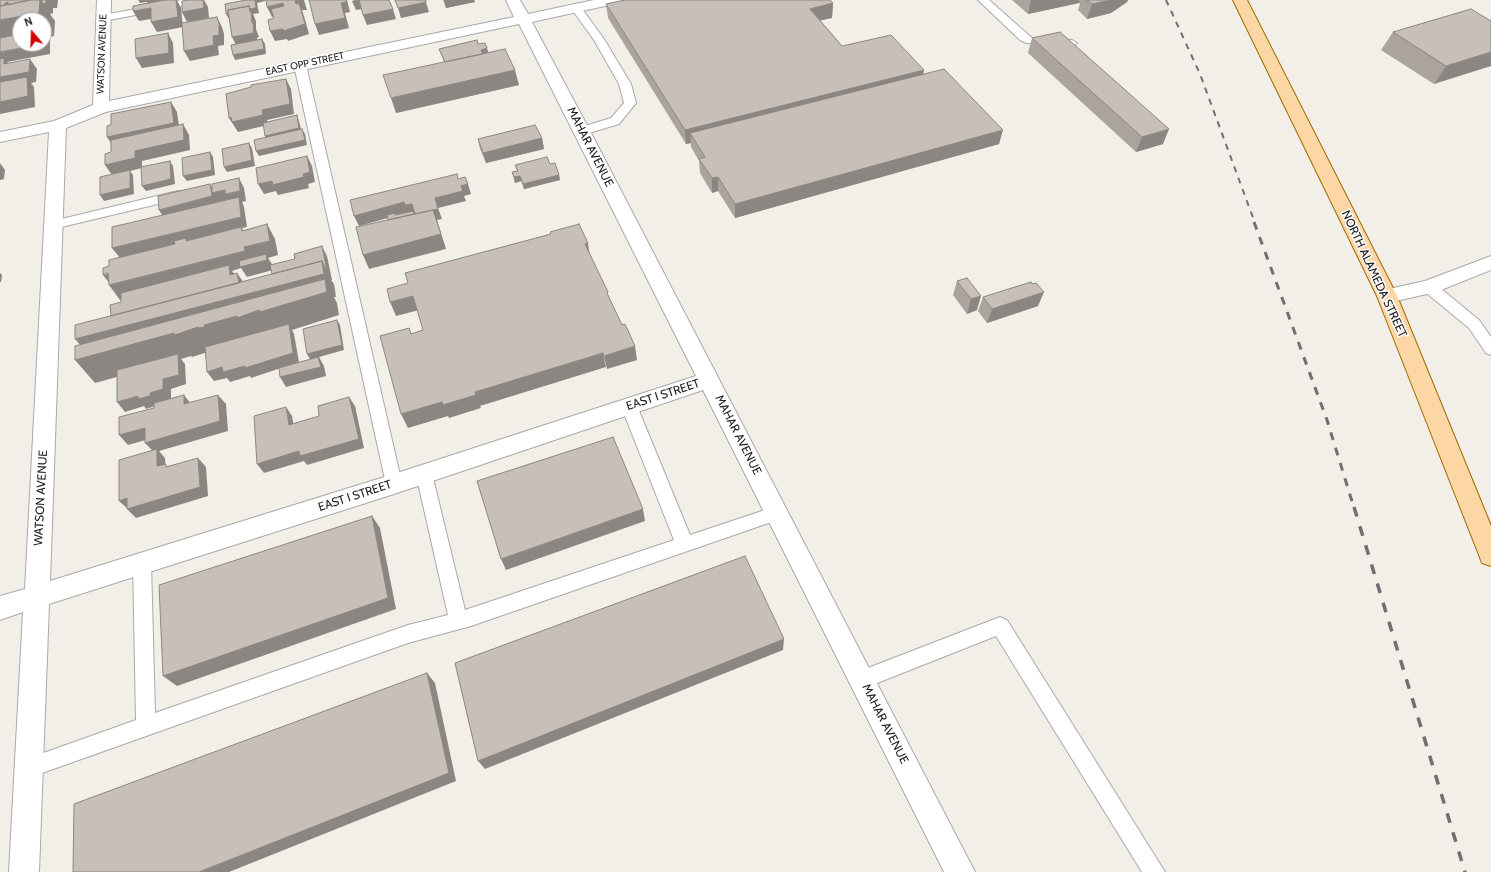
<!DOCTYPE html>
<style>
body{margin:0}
#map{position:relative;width:1491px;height:872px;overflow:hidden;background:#f2efe9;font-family:Cabin,sans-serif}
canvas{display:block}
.north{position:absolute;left:12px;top:12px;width:40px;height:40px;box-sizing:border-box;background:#fff;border:1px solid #a7a7a7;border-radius:50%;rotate:341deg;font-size:11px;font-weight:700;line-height:16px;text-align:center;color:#222}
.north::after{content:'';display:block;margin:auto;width:14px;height:18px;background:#d40000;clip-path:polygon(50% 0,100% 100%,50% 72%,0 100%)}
</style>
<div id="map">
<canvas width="1491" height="872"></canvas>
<div class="north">N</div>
</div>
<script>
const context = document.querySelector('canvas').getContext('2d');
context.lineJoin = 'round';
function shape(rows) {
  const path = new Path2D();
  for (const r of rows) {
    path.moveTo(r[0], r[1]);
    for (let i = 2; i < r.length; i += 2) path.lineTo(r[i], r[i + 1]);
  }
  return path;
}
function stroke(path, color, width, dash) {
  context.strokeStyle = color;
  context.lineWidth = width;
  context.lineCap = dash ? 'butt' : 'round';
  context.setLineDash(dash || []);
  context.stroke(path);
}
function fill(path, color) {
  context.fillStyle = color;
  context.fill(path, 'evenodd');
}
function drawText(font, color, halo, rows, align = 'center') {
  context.font = font + ' Cabin,sans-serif';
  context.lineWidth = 3;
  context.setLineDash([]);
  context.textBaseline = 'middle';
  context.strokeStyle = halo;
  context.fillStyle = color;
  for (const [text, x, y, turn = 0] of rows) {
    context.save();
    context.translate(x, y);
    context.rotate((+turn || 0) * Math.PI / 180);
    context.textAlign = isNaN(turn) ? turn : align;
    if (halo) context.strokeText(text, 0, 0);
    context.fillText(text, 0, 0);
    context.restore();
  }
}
const lane = shape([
 [182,0,203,0,198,3,104,21,99,18,104,15,182,0],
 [978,0,989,0,1032,38,1072,40,1077,43,1072,46,1026,43,1020,40,978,0],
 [576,5,580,6,604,39,631,84,636,103,619,124,582,135,578,134,576,131,578,128,611,118,624,103,619,84,594,40,571,8,576,5],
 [300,62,306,65,402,484,400,489,394,491,388,489,386,484,294,65,300,62],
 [178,191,183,192,184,195,183,198,53,229,48,228,46,225,48,222,53,221,178,191],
 [1429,282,1434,283,1479,320,1491,337,1491,355,1486,353,1469,328,1424,291,1422,287,1424,283,1429,282],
 [629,400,635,402,637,406,690,535,777,506,783,508,785,513,783,518,471,626,408,643,28,778,21,775,18,768,21,761,136,720,133,563,136,557,142,555,148,557,151,563,155,713,408,625,448,615,416,474,418,469,424,467,430,469,432,474,465,610,674,540,621,406,623,402,629,400],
 [1000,617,1007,620,1165,872,1142,872,996,636,862,689,855,687,852,680,855,673,1000,617]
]);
const street = shape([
 [97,0,111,0,109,101,514,17,506,0,520,0,528,14,594,0,621,0,619,3,614,4,532,22,590,131,975,872,944,872,703,390,394,494,49,604,39,872,9,872,23,612,0,620,0,596,25,589,49,132,0,142,0,132,54,121,93,105,97,0],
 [519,24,696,376,394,474,50,581,66,128,106,112,519,24],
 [1491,256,1491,270,1436,292,1387,303,1380,301,1377,296,1380,291,1425,281,1491,256]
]);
const primary = shape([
 [1233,0,1247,0,1397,296,1491,526,1491,566,1482,563,1479,555,1377,296,1233,0]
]);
stroke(lane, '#a9a9a9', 2);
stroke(street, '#a9a9a9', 2);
stroke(primary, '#a06b00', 2);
fill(lane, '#fff');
fill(street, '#fff');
fill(primary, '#fcd6a4');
stroke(shape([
 [1166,0,1200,74,1255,223]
]), '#707070', 2, [6, 6]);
stroke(shape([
 [1254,222,1327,420,1354,508]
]), '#707070', 3, [8, 8]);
stroke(shape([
 [1354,507,1465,872]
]), '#707070', 3.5, [10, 10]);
fill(shape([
 [443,0,474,0,475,2,446,8],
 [1012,0,1128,0,1127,2,1111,13,1087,19,1078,10,1080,4,1079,3,1028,14],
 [833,3,832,18,820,20,842,46,924,70,923,74,999,144,735,218,718,191,712,193,700,173,699,161,691,147,691,143,686,144,608,18,606,4],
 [1491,21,1434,84,1381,50,1393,32],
 [1032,38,1163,144,1136,152,1028,53],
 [478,44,488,52,519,85,396,113,444,62,439,49],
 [542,138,544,149,486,163,480,149,478,139],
 [550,164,559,175,560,180,524,189,521,181,515,183,512,172,517,171,515,165],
 [967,278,977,310,967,314,953,295,957,281],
 [983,297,1038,306,987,323,978,311]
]), '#aba49e');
fill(shape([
 [0,0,58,0,57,8,53,8,53,13,50,14,55,21,54,36,49,37,50,39,50,54,7,62,12,68,0,64,0,52,44,44,44,20,20,20,20,43,0,38],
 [138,0,174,0,148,5,147,2,140,3],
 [176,0,177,0,181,8,183,27,157,32,151,22],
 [203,0,204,0,208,7,209,18,187,22,182,12],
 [255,0,265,0,265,1,257,3,259,13,253,14,256,21,256,29,259,37,257,38,258,43,237,47,232,37,229,19,226,14,249,6],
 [300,0,304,0,307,10,302,10,304,16,309,34,288,41,287,39,275,41,270,31,295,1],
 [346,0,347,0,350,12,345,13,349,28,319,35,315,24,341,3],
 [355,0,359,0,362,9,356,10,352,1],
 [444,0,474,0,475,2,446,8],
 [1031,0,1079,0,1079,3,1028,14],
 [1112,0,1128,0,1127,2,1111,13,1087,19,1092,4],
 [426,2,429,12,401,18,398,8],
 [283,3,287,13,272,17,267,7],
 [833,3,832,18,809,23,810,9],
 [151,8,156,18,139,21,133,11],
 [393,9,396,19,367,25,363,15],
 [217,17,222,27,224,34,224,45,218,46,219,55,190,61,184,51,213,36],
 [168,33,173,43,174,63,142,68,136,58],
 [262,39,265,44,266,54,235,60,233,55],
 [487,48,490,58,448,74,481,50],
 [1491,52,1491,66,1434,84,1446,66],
 [30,59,37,69,36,82,31,83,34,87,35,107,0,114,0,77],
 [515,70,519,85,396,113,391,98],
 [924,70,921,84,690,133,691,143,686,144,685,130],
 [286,79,291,89,294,114,267,120,268,125,238,132,229,118,262,110],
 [171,102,177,112,180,133,114,148,107,137],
 [297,115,299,121,302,133,267,141,265,136],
 [183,124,189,135,190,150,142,161,142,168,130,171,133,175,134,194,104,201,100,195,112,175,105,165,135,151],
 [302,129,305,134,307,145,259,156,256,151],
 [1169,129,1163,144,1136,152,1142,137],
 [1003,130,999,144,735,218,735,204],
 [542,138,544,149,486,163,483,153],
 [249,143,252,148,255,166,227,172,224,167],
 [210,152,213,157,215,175,187,181,183,176],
 [307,156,312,166,315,182,308,184,309,188,278,195,276,191,264,194,258,184,303,174],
 [170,161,173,166,175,184,146,191,142,186],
 [0,163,5,170,4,179,0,180],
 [559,175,560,180,524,189,523,184],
 [520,176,521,181,515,183,514,177],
 [718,177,718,191,712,193,712,178],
 [239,178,244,188,246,201,242,202,244,207,247,227,242,228,250,242,250,245,242,231,241,229,188,242,195,252,195,255,187,242,120,258,112,248,241,217,239,202,231,204,229,200,218,203,217,201,218,206,165,220,159,210,212,196,210,184,215,192,225,190,227,194,240,191],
 [468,184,471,194,464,196,466,201,438,208,442,219,437,220,446,249,369,269,363,255,419,224,435,198,461,186],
 [404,202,412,204,416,214,395,216,359,226,354,216],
 [267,224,275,239,278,255,268,258,272,264,273,270,247,277,241,268,232,271,235,275,237,273,244,283,322,261,322,246,327,256,332,280,331,280,334,284,336,297,334,297,337,303,339,315,292,330,294,334,299,362,251,378,250,376,230,382,227,378,214,381,207,372,222,367,293,353,214,350,192,357,191,356,181,359,185,364,186,384,171,389,171,399,158,405,146,409,144,406,125,412,117,402,150,393,163,379,178,360,95,383,75,360,90,356,75,339,230,275,230,271,120,300,109,285,111,285,103,275,244,247],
 [588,243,590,258,585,244],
 [0,273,2,275,1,282,0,282],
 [1044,292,1038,306,987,323,992,309],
 [413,296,419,310,396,316,390,302],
 [981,296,977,310,967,314,971,299],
 [337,320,340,325,344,350,319,357,324,366,326,376,286,387,280,377,310,359,307,354],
 [635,346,637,360,607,369,604,356],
 [603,353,606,367,480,406,481,408,449,418,448,416,408,428,401,414],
 [184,395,191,404,184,404],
 [218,395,226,404,228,431,159,451,165,458,166,475,157,466,154,452,145,443],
 [349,397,355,406,364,448,307,465,304,461,264,473,257,464],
 [286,407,292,416,295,434,289,425],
 [145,428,153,438,128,445,119,435],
 [198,458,206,467,208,496,136,518,127,509,128,509,119,501,127,498],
 [643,509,645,521,506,570,501,559],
 [372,516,380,528,396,609,177,686,163,676],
 [784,639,783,650,485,769,478,761],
 [427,673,435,683,456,781,229,872,199,872]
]), '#8b8681');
const building = shape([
 [0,0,30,0,8,5,8,2,5,3,5,5,0,6,0,0],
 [30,0,40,0,39,13,0,20,0,6,30,0],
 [41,0,46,0,46,3,43,4,41,0],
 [165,0,176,0,178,17,151,22,151,8,133,11,133,6,165,0],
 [187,0,203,0,204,8,182,12,182,1,187,0],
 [246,0,255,0,256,8,250,9,249,6,228,10,228,13,226,14,225,4,246,0],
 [266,0,300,0,295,1,296,4,299,3,300,6,305,24,283,31,283,29,270,31,268,20,274,18,271,9,284,6,283,3,267,7,266,0],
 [309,0,346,0,347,2,341,3,345,18,315,24,309,0],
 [359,0,389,0,393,9,363,15,359,0],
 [395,0,426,0,426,2,398,8,395,0],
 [625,0,830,0,833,3,810,9,842,46,891,35,924,70,685,130,606,4,625,0],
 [1087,0,1112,0,1092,4,1087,0],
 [249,6,250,12,251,11,252,23,253,23,254,27,253,28,254,33,232,37,228,10,249,6],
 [1471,9,1491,21,1491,52,1446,66,1393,32,1471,9],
 [217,17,219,24,219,35,213,36,214,45,184,51,182,23,217,17],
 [1060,32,1169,129,1142,137,1032,38,1060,32],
 [168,33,169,53,136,58,135,39,168,33],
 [20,34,20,44,42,44,0,52,0,38,20,34],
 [262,39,264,49,233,55,231,45,262,39],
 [477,40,478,44,485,43,487,48,481,50,483,54,445,62,439,49,477,40],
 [505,49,515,70,391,98,383,75,505,49],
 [4,58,4,64,30,59,29,72,0,77,0,59,4,58],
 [944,69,1003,130,735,204,718,177,712,178,699,159,705,157,690,133,944,69],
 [27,77,28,96,0,102,0,82,27,77],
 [286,79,290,104,262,110,263,115,232,122,231,117,229,118,226,94,251,87,251,85,286,79],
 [171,102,174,123,107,137,107,126,111,125,111,114,171,102],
 [297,115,299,128,265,136,263,123,297,115],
 [183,124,184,140,135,151,135,158,105,165,105,154,111,152,111,140,183,124],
 [535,125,542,138,483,153,478,139,535,125],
 [302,129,305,140,256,151,254,140,302,129],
 [249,143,252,160,224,167,222,149,249,143],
 [210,152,212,170,183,176,182,158,210,152],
 [307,156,310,172,303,174,304,177,273,185,272,181,258,184,256,168,307,156],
 [547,157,550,164,555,163,559,175,523,184,520,176,514,177,512,172,518,171,515,165,547,157],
 [170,161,171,179,142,186,141,167,170,161],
 [130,170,130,188,100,195,100,177,130,170],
 [457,174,458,179,465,177,468,184,461,186,463,191,435,198,438,209,415,214,412,204,405,205,404,202,354,216,350,200,457,174],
 [239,178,240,191,225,194,225,190,212,193,212,184,239,178],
 [210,184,212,196,159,210,158,196,210,184],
 [239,197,241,217,112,248,112,227,239,197],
 [433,210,441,234,363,255,356,227,433,210],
 [413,211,414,214,388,220,387,215,395,213,395,215,413,211],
 [267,224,270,241,244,247,245,251,109,285,108,273,103,275,103,268,109,266,109,260,175,244,174,241,186,238,186,241,241,227,242,231,267,224],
 [579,224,588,243,585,244,608,292,607,293,622,325,625,324,635,346,604,356,603,353,475,392,476,395,443,405,442,402,401,414,380,336,409,328,411,334,423,330,413,296,390,302,387,289,408,283,405,273,551,234,550,232,579,224],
 [322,246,327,270,326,270,322,261,272,274,270,265,295,259,294,254,322,246],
 [266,254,267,260,240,267,239,261,266,254],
 [322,261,324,274,75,339,75,325,322,261],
 [229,265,230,275,237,273,239,283,111,316,110,305,121,302,121,293,229,265],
 [967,278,981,296,971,299,957,281,967,278],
 [325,279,327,292,260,312,259,310,237,318,237,316,204,325,205,327,198,328,198,327,175,335,174,333,75,360,75,346,325,279],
 [1031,282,1032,284,1036,283,1044,292,992,309,983,297,1031,282],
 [337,320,342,345,307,354,303,329,337,320],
 [289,324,293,353,245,368,245,366,223,372,222,367,207,372,205,347,289,324],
 [178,354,179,375,163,379,163,389,150,393,150,396,138,399,138,396,117,402,117,370,178,354],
 [318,357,321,367,280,377,279,368,318,357],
 [184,395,184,404,218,395,220,421,145,443,145,428,119,435,119,417,154,408,154,403,184,395],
 [349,397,359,439,300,456,299,451,257,464,254,416,286,407,289,425,319,416,318,406,349,397],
 [613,437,643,509,501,559,477,481,613,437],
 [157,449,157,466,166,464,166,467,198,458,200,487,127,509,127,498,119,501,119,460,157,449],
 [372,516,388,598,163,676,159,585,372,516],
 [745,556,784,639,478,761,455,663,745,556],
 [427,673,449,773,199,872,73,872,74,804,427,673]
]);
fill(building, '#c7bfb8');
stroke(building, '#8b8681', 1);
drawText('10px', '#222', '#fff', [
 ["WATSON AVENUE",102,54,-88],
 ["EAST OPP STREET",305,64,-12]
]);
drawText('12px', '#222', '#fff', [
 ["MAHAR AVENUE",590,147,63],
 ["NORTH ALAMEDA STREET",1374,274,65],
 ["EAST I STREET",663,395,-18],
 ["MAHAR AVENUE",738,435,63],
 ["EAST I STREET",355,496,-18],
 ["WATSON AVENUE",41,498,-87],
 ["MAHAR AVENUE",885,724,63]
]);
</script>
